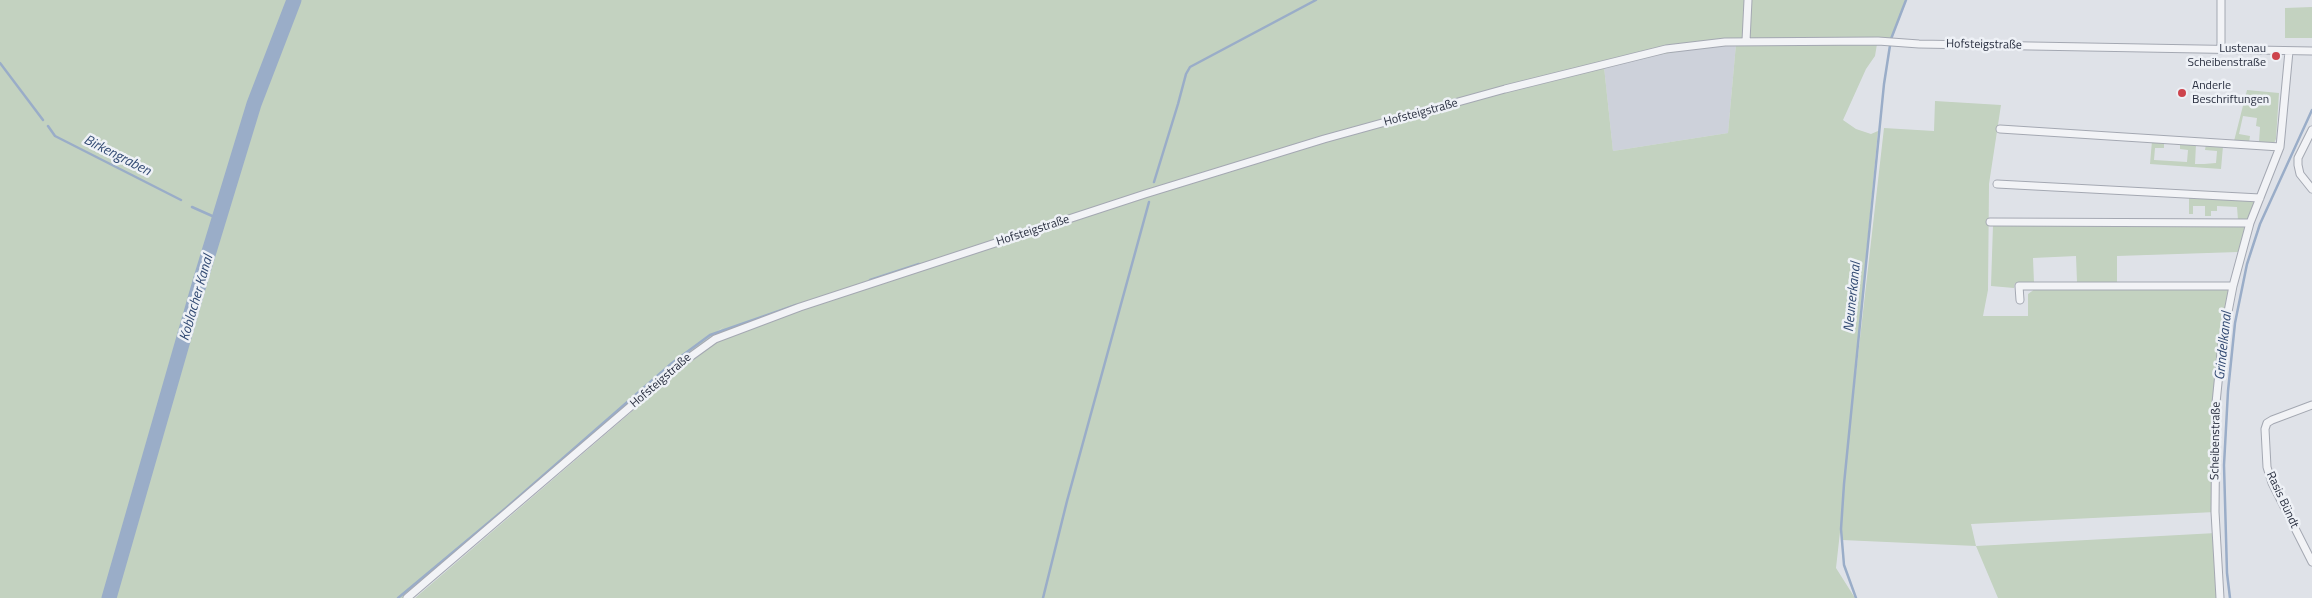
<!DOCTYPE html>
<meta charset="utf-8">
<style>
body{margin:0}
canvas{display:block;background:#dfe2e8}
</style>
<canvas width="2312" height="598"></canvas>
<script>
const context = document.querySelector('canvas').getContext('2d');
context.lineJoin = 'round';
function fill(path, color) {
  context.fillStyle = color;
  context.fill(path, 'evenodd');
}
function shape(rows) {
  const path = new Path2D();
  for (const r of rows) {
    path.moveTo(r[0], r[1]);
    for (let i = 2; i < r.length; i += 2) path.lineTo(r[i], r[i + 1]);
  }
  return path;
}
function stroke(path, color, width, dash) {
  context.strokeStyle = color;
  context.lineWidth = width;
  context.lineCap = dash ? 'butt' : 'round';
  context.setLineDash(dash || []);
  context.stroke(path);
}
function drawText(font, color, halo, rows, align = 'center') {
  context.font = font + ' "Titillium Web",sans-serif';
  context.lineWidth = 5;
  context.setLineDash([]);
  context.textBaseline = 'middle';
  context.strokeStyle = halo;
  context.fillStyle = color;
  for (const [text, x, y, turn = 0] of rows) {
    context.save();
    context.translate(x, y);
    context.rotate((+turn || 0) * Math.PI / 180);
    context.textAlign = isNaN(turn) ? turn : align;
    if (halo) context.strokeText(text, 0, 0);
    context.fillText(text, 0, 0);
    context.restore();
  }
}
fill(shape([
 [1725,44,1736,44,1728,133,1613,151,1604,67,1640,58]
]), '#cdd1da');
fill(shape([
 [0,0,1905,0,1890,44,1877,44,1875,56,1866,69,1843,120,1856,129,1871,134,1878,131,1847,452,1884,128,1934,131,1935,101,2001,105,1989,184,1988,290,1983,316,2028,316,2028,294,2035,289,2233,286,2216,403,2215,512,1971,524,1976,546,2216,533,2220,598,1998,598,1976,546,1842,540,1842,514,1836,568,1855,598,415,598,672,377,724,326,411,598,0,598],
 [1725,44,1736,44,1728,133,1613,151,1604,67,1640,58],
 [2312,7,2312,38,2285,38,2285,8],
 [2247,90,2279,93,2276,139,2273,145,2259,142,2260,127,2256,126,2257,118,2243,116,2239,134,2250,136,2249,143,2234,141],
 [2152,141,2164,141,2164,148,2155,148,2154,160,2187,162,2188,150,2180,149,2180,143,2196,144,2195,164,2204,164,2216,163,2217,151,2205,150,2206,144,2223,146,2221,169,2150,164],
 [2189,197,2255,200,2248,220,2238,220,2237,207,2217,206,2217,211,2211,211,2211,216,2205,216,2205,206,2193,206,2193,214,2189,214],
 [1993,225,2244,226,2245,228,2238,252,2117,256,2117,282,2077,282,2076,256,2033,258,2034,283,2015,283,2014,288,1991,286]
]), '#c3d2c0');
stroke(shape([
 [0,63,43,120],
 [48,126,55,136,181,200],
 [1154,182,1178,104,1186,74,1190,67,1316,0],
 [192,207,219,219],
 [870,280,919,264],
 [398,598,506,508,672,363,710,335,796,305],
 [1043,598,1067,501,1149,202],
 [1856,598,1844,565,1841,529,1844,484,1884,84,1891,39,1906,0],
 [2230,598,2227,573,2224,465,2228,391,2235,323,2247,264,2260,224,2312,110]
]), '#9aadc8', 2.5);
stroke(shape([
 [109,598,201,278,254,104,294,0]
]), '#9aadc8', 15);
const minor = shape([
 [1746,41,1748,0],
 [2221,50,2221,0],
 [2000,129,2280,147],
 [2312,130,2298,158,2298,165,2300,174,2312,189],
 [1997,184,2260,198],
 [1990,222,2250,223],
 [2020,300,2019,286,2233,286],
 [2312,405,2272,420,2267,423,2265,429,2267,467,2272,483,2312,562],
 [407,598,679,365,715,339,800,307,1145,194,1324,139,1505,89,1666,49,1725,42,1878,41,1919,44,2312,51],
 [2220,598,2215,512,2216,403,2222,343,2233,286,2250,223,2280,147,2289,51]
]);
stroke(minor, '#a4a8b2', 9);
stroke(minor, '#f2f3f6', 7);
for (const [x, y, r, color] of [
 [2276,56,5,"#cd444d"],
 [2182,93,5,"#cd444d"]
]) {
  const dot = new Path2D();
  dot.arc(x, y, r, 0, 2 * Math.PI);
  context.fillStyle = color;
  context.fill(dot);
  stroke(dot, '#eef1f6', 2);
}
drawText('12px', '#282e3f', '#eef1f6', [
 ["Hofsteigstraße",1984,45,1],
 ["Hofsteigstraße",1421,113,-15],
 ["Hofsteigstraße",1033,231,-18],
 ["Hofsteigstraße",661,381,-41],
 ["Scheibenstraße",2216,441,-89],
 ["Rasis Bündt",2282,500,65]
]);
drawText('12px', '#282e3f', '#eef1f6', [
 ["Lustenau",2266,49],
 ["Scheibenstraße",2266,63],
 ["Anderle",2192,86,"left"],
 ["Beschriftungen",2192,100,"left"]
], 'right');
drawText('italic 14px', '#324a73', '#eef1f6', [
 ["Birkengraben",117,156,27],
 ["Neunerkanal",1853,297,-84],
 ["Koblacher Kanal",197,298,-74],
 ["Grindelkanal",2224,346,-84]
]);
</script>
